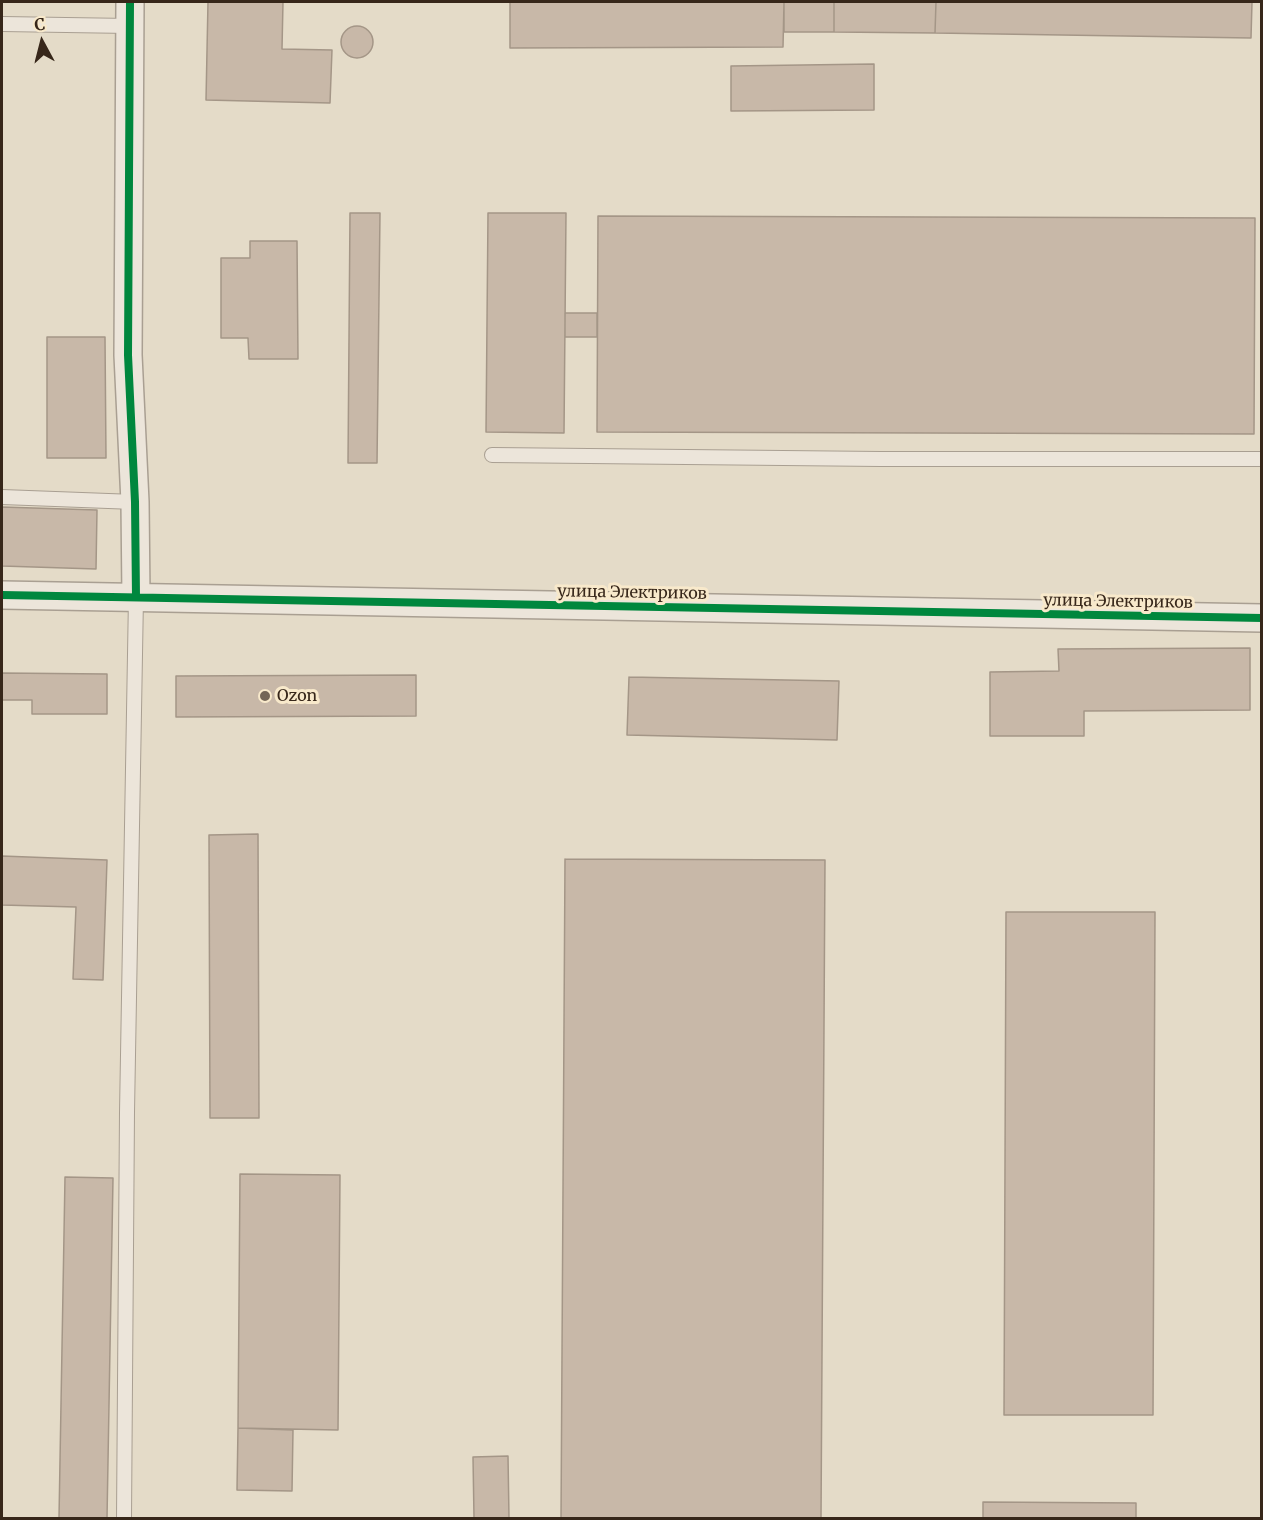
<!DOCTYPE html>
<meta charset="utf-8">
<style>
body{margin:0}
#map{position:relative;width:1263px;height:1520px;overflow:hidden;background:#e4dbc8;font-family:Merriweather,serif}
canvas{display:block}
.frame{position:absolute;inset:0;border:3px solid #37271a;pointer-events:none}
.north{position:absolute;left:12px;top:12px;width:60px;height:60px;-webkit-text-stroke:4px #f8e9cb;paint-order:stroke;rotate:353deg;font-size:16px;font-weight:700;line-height:24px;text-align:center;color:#37271a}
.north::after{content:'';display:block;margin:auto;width:21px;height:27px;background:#37271a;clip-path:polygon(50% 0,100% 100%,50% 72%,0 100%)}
</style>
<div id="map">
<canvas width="1263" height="1520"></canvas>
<div class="frame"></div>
<div class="north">С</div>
</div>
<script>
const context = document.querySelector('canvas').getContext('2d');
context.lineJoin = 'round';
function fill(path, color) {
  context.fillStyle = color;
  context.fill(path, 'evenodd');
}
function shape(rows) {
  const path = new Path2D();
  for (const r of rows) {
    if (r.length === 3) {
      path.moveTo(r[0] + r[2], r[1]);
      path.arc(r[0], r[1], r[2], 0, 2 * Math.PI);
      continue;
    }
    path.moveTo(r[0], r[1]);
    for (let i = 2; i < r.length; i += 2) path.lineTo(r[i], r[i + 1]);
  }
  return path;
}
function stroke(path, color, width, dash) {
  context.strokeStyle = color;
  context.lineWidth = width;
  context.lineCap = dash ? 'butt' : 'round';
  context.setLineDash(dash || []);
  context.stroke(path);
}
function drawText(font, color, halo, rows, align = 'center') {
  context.font = font + ' Merriweather,serif';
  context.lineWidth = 6;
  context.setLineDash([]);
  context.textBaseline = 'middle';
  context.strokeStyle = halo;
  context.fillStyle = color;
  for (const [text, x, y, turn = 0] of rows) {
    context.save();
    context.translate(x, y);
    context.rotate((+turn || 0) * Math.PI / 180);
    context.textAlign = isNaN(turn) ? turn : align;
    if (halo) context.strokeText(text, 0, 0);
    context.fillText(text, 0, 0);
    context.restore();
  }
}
const building = shape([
 [208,2,283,2,282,49,332,50,330,103,206,100,208,2],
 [510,2,784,2,783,47,510,48,510,2],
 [784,2,834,2,834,32,784,32,784,2],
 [834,2,936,2,935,33,834,32,834,2],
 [936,2,1252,2,1251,38,935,33,936,2],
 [357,42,16],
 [874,64,874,110,731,111,731,66,874,64],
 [350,213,380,213,377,463,348,463,350,213],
 [488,213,566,213,564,433,486,432,488,213],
 [598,216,1255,218,1254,434,597,432,598,216],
 [250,241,297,241,298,359,249,359,248,338,221,338,221,258,250,258,250,241],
 [565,313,597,313,597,337,565,337,565,313],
 [47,337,105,337,106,458,47,458,47,337],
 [2,507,97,510,96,569,2,566,2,507],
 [1250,648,1250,710,1084,711,1084,736,990,736,990,672,1059,671,1058,649,1250,648],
 [2,673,107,674,107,714,32,714,32,700,2,700,2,673],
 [416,675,416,716,176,717,176,676,416,675],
 [629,677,839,681,837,740,627,735,629,677],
 [258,834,259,1118,210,1118,209,835,258,834],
 [2,856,107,860,103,980,73,979,76,907,2,905,2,856],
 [565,859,825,860,821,1518,561,1518,565,859],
 [1006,912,1155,912,1153,1415,1004,1415,1006,912],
 [240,1174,340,1175,338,1430,238,1428,240,1174],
 [65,1177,113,1178,107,1518,59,1518,65,1177],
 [238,1428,293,1430,292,1491,237,1490,238,1428],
 [508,1456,509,1518,474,1518,473,1457,508,1456],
 [983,1502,1136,1503,1136,1518,983,1518,983,1502]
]);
fill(building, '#c8b8a8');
stroke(building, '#a49687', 1.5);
const lane = shape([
 [2,24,130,26],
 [492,455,880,459,1262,459],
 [2,497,135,502],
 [124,1518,127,1112,136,597]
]);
const street = shape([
 [130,2,128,355,135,502,136,597],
 [2,595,1262,618]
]);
stroke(lane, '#a99f92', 16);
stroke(street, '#a99f92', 30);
stroke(lane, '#ece5da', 14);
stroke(street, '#ece5da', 27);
stroke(shape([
 [130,2,128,355,135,502,136,597],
 [2,595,1262,618]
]), '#00873e', 8);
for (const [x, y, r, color] of [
 [265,696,6,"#746657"]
]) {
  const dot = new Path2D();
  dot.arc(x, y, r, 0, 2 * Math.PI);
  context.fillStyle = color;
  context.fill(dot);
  stroke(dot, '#f8e9cb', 2);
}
drawText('16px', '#37271a', '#f8e9cb', [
 ["улица Электриков",632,593,1],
 ["улица Электриков",1118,602,1]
]);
drawText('16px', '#37271a', '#f8e9cb', [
 ["Ozon",277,696]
], 'left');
</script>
